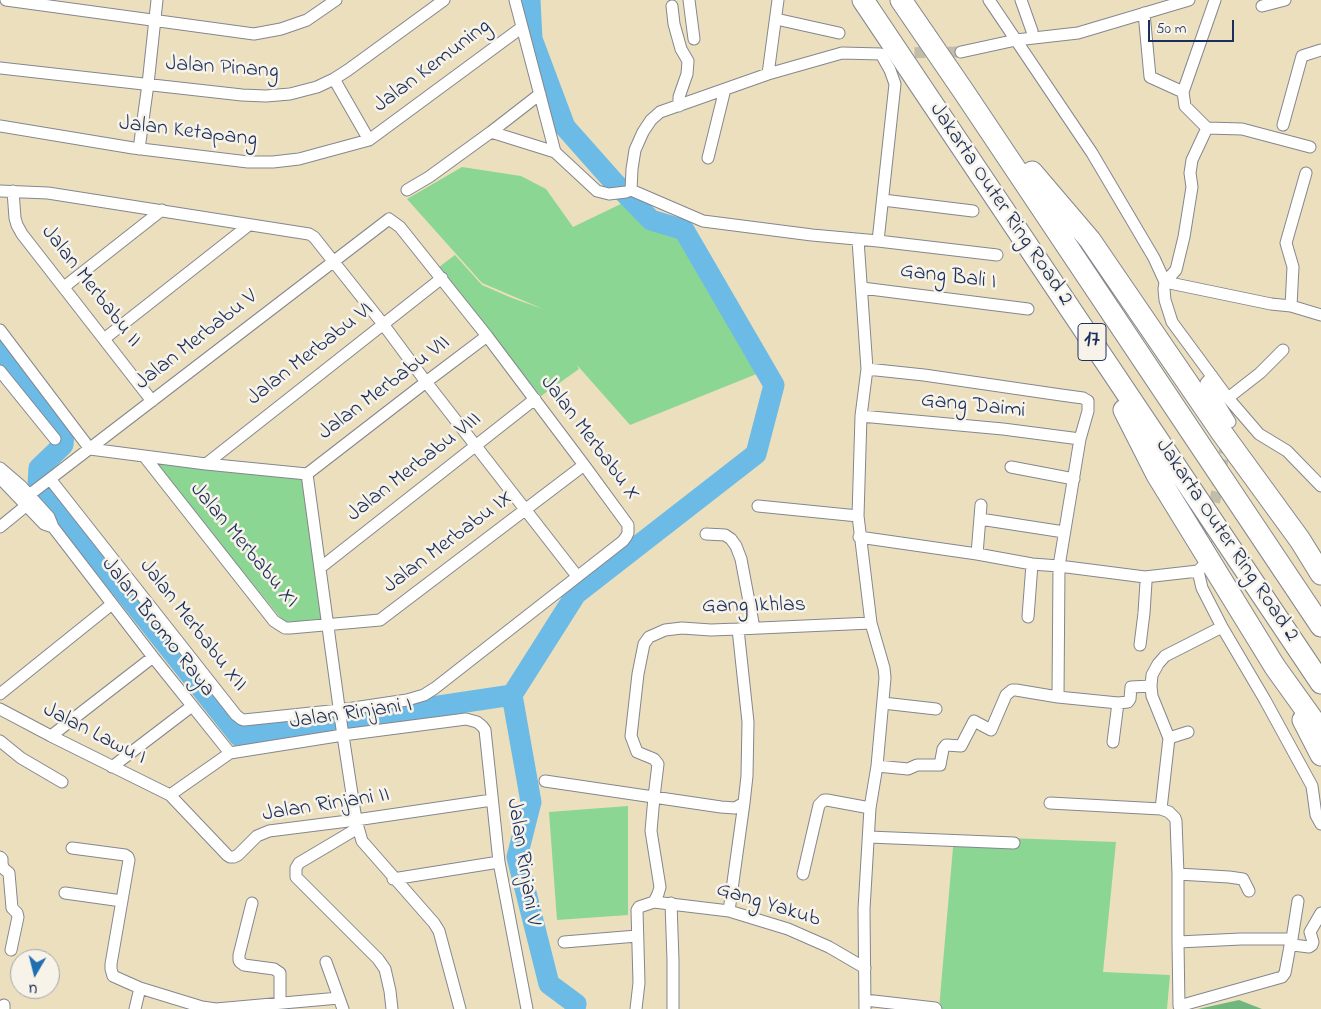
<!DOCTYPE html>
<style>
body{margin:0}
#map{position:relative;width:1321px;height:1009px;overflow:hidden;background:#ecdfbd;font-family:"Indie Flower",sans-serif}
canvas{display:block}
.north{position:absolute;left:10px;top:949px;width:50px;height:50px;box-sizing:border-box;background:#f7f3e8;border:1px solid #9fa5b1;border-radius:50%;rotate:188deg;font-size:14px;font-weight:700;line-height:20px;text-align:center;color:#1b2f5e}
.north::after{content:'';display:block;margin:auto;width:18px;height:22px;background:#1f6fb2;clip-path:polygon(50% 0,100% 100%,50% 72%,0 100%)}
.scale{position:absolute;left:1148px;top:20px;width:86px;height:22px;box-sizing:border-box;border:2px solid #1b2f5e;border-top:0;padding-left:6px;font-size:15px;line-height:18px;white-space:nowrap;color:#1b2f5e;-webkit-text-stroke:4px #f7f3e8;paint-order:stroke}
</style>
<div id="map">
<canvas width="1321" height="1009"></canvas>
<div class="north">U</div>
<div class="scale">50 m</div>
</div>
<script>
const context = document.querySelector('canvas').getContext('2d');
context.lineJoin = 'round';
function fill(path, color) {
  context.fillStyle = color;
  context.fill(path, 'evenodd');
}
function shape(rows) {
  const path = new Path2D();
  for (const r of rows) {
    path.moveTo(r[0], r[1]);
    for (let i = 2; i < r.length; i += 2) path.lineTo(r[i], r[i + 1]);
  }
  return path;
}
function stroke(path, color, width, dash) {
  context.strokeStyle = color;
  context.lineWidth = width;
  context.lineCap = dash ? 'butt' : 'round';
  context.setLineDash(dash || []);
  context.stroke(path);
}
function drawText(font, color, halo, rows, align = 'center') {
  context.font = font + ' "Indie Flower",sans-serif';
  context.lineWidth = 5;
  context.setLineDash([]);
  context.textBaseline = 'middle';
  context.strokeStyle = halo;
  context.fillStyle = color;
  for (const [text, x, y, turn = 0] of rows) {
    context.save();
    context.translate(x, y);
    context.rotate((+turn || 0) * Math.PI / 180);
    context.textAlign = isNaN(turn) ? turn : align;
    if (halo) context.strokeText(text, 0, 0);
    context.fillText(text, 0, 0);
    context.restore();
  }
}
fill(shape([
 [462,167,521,176,546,189,573,227,627,201,688,227,759,373,630,425,577,365,579,369,541,396,515,365,439,267,455,255,482,285,512,298,543,309,482,283,407,199],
 [155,464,302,477,323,620,284,622],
 [628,806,628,915,557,920,549,812],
 [954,836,1116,842,1103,972,1170,975,1167,1009,939,1009]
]), '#8cd693');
fill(shape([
 [1239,1000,1262,1009,1198,1009]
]), '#71b77d');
stroke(shape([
 [0,350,64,433,63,445,39,468,38,483,239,736,512,695,576,594,756,454,774,385,684,230,651,220,612,180,565,127,532,39,530,0],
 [512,695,531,802,517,857,549,984,576,1004,575,1009]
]), '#6bbbe6', 21);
stroke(shape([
 [898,53,961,52],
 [1205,551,1227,439]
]), '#c2bcaa', 11, [11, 5.5]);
const street = shape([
 [6,0,254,34,281,29,307,20,336,0],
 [515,0,555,152,597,191,609,194,626,192,631,190,703,221,812,235,878,241,997,255],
 [689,0,694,39],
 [989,0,1092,153,1154,258,1165,282,1164,289,1165,300,1172,322,1228,398,1259,434,1287,451,1321,486],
 [1021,0,1032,31],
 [1215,0,1183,92,1185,106,1207,128,1242,129,1310,147],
 [672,6,674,24,681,49,688,61,687,74,679,97,679,106],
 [1262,6,1285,0],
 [1144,13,1150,77,1183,92],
 [776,19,839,33],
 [961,52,1016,40,1078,33,1189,0],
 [0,68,242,95,266,96,290,94,317,87,334,79,348,70,444,0],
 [768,74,778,0],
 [334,79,369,140],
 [1283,125,1302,56,1321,50],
 [0,126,133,148,248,162,273,162,299,159,369,140,521,28],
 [491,132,555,152],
 [139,149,148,84,157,0],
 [708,158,725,89],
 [407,190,429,177,491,132,540,94],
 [631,190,632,169,635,150,643,132,651,120,660,112,768,74,842,53,881,54,890,70,895,84,878,241],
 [0,191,48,193,309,234,314,237,383,324,426,382,577,576],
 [13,191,15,218,17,225,22,234,152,401],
 [883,200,973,211],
 [858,240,867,369,861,416,858,516,871,623,884,668,885,678,877,766,870,808,864,909,865,1009],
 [1165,282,1176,270,1184,237,1192,187,1190,173,1192,160,1207,128],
 [1165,282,1271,304,1291,306,1321,315],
 [64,287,162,210],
 [862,288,1028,309],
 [1291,306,1293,267,1286,243,1306,173],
 [0,330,90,449,206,464,307,474],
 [104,339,249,225],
 [867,369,924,375,1061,395,1083,398,1088,401,1088,411,1080,439,1059,566,1058,697],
 [0,371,55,439],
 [1212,376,1206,383,1230,422],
 [1228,398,1260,373,1283,350],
 [861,416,1003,429,1080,439],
 [144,456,274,621,285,628,290,628,380,620,584,465],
 [206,464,442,278],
 [1011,467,1074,479],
 [0,468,21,486,49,517,53,527,153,657,230,753],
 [307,474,342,729,356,820,362,841,434,923,439,931,460,1009],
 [307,474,426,382,487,336],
 [0,478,44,524,53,527],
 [29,495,389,219,400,227,487,336,584,465,628,525,628,533,626,537,623,541,435,688,424,695,407,700,340,710,244,720,241,719,236,715,50,479],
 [758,506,858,516],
 [980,519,1064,532],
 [0,527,27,505],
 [706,534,725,535,731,539,736,546,741,559,754,628],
 [859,537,977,554,1032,564,1059,566,1145,577,1198,571,1202,567],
 [977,554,981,505],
 [320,568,535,399],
 [1198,571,1202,588,1222,627,1265,700,1312,786,1316,815,1321,824],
 [1028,617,1032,564],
 [1140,645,1144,613,1146,582,1145,577],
 [0,694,112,604],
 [883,703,936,709],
 [0,709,51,736,170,795,227,855,230,857,234,857,238,855,257,836,269,831,356,820,492,800],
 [51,736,153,657],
 [1169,738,1152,696,1151,686,1152,675,1158,664,1165,656,1222,627],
 [0,741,21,758,62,782],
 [1113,742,1118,703],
 [877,766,908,769,917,765,940,765,943,749,946,745,961,746,974,721,991,730,1006,695,1012,690,1016,690,1058,697,1118,703,1128,702,1130,699,1131,687,1151,686],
 [112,767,192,706],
 [545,781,721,807,735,808,744,803,747,776,748,722,738,629],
 [170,795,230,753,343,735,466,719,477,722,482,726,485,730,499,862,527,1009],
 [1050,803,1161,809,1169,812,1175,818,1176,821,1178,874,1178,942,1179,1006,1282,977,1285,973,1290,946,1293,945,1309,947,1312,945,1313,942,1310,932,1321,913],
 [1161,809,1169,738,1188,732],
 [358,828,299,863,296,868,296,877,378,959,385,969,390,991,392,1009],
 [869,837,1014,843],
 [72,848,125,855,128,857,129,860,111,964,111,969,113,976,140,988,202,1007,216,1009,339,998],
 [0,857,2,859,2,863,3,868,9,873,12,908,17,913,18,917,11,950],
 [803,874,819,805,824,800,827,800,870,808],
 [1178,874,1229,877,1243,879,1249,891],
 [393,879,499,862],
 [65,893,122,901],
 [654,902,729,911,788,929,829,947,865,968],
 [252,903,239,955,239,960,240,962,244,965,274,969,280,973,280,1003],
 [671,903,673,960,673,1009],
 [729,911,744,803],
 [564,942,637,936],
 [1178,942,1241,939,1292,939],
 [1291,945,1298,901],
 [326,962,343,1009],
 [865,1000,935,1008,936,1009],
 [4,1009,4,1005],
 [135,1009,140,988],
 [636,1009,639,983,637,910,639,907,654,902,658,894,660,887,651,831,654,797,658,764,654,759,637,752,631,736,638,674,644,644,649,637,656,634,665,630,682,628,711,630,738,629,871,623]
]);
const highway = shape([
 [863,0,1321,683],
 [901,0,964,92,1321,626],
 [1032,172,1090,240,1222,433,1300,540,1321,574],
 [1124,410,1157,475,1275,667,1321,731],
 [1303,720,1321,755]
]);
stroke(street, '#84878e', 13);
stroke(highway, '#84878e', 23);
stroke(street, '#fff', 11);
stroke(highway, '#fff', 21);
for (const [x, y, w] of [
 [1092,342,28]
]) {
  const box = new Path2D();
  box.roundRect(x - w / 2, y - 18.5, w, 37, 4);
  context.fillStyle = '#f7f3e8';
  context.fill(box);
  stroke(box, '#1b2f5e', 1);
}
drawText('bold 21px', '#1b2f5e', null, [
 ["17",1092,342]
]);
drawText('22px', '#1b2f5e', '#f7f3e8', [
 ["Jalan Kemuning",433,67,-37],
 ["Jalan Pinang",222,69,4],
 ["Jalan Ketapang",188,133,7],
 ["Jakarta Outer Ring Road 2",1000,205,56],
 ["Gang Bali I",948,278,7],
 ["Jalan Merbabu II",90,287,52],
 ["Jalan Merbabu V",197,341,-38],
 ["Jalan Merbabu VI",311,355,-38],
 ["Jalan Merbabu VII",385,389,-37],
 ["Gang Daimi",973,407,6],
 ["Jalan Merbabu X",589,439,53],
 ["Jalan Merbabu VIII",415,468,-38],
 ["Jakarta Outer Ring Road 2",1226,541,56],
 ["Jalan Merbabu IX",449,543,-37],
 ["Jalan Merbabu XI",243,546,50],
 ["Gang Ikhlas",754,607,-1],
 ["Jalan Merbabu XII",192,626,52],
 ["Jalan Bromo Raya",157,628,52],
 ["Jalan Rinjani I",351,715,-8],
 ["Jalan Lawu I",94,735,27],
 ["Jalan Rinjani II",326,806,-9],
 ["Jalan Rinjani V",522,862,81],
 ["Gang Yakub",768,906,17]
]);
</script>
